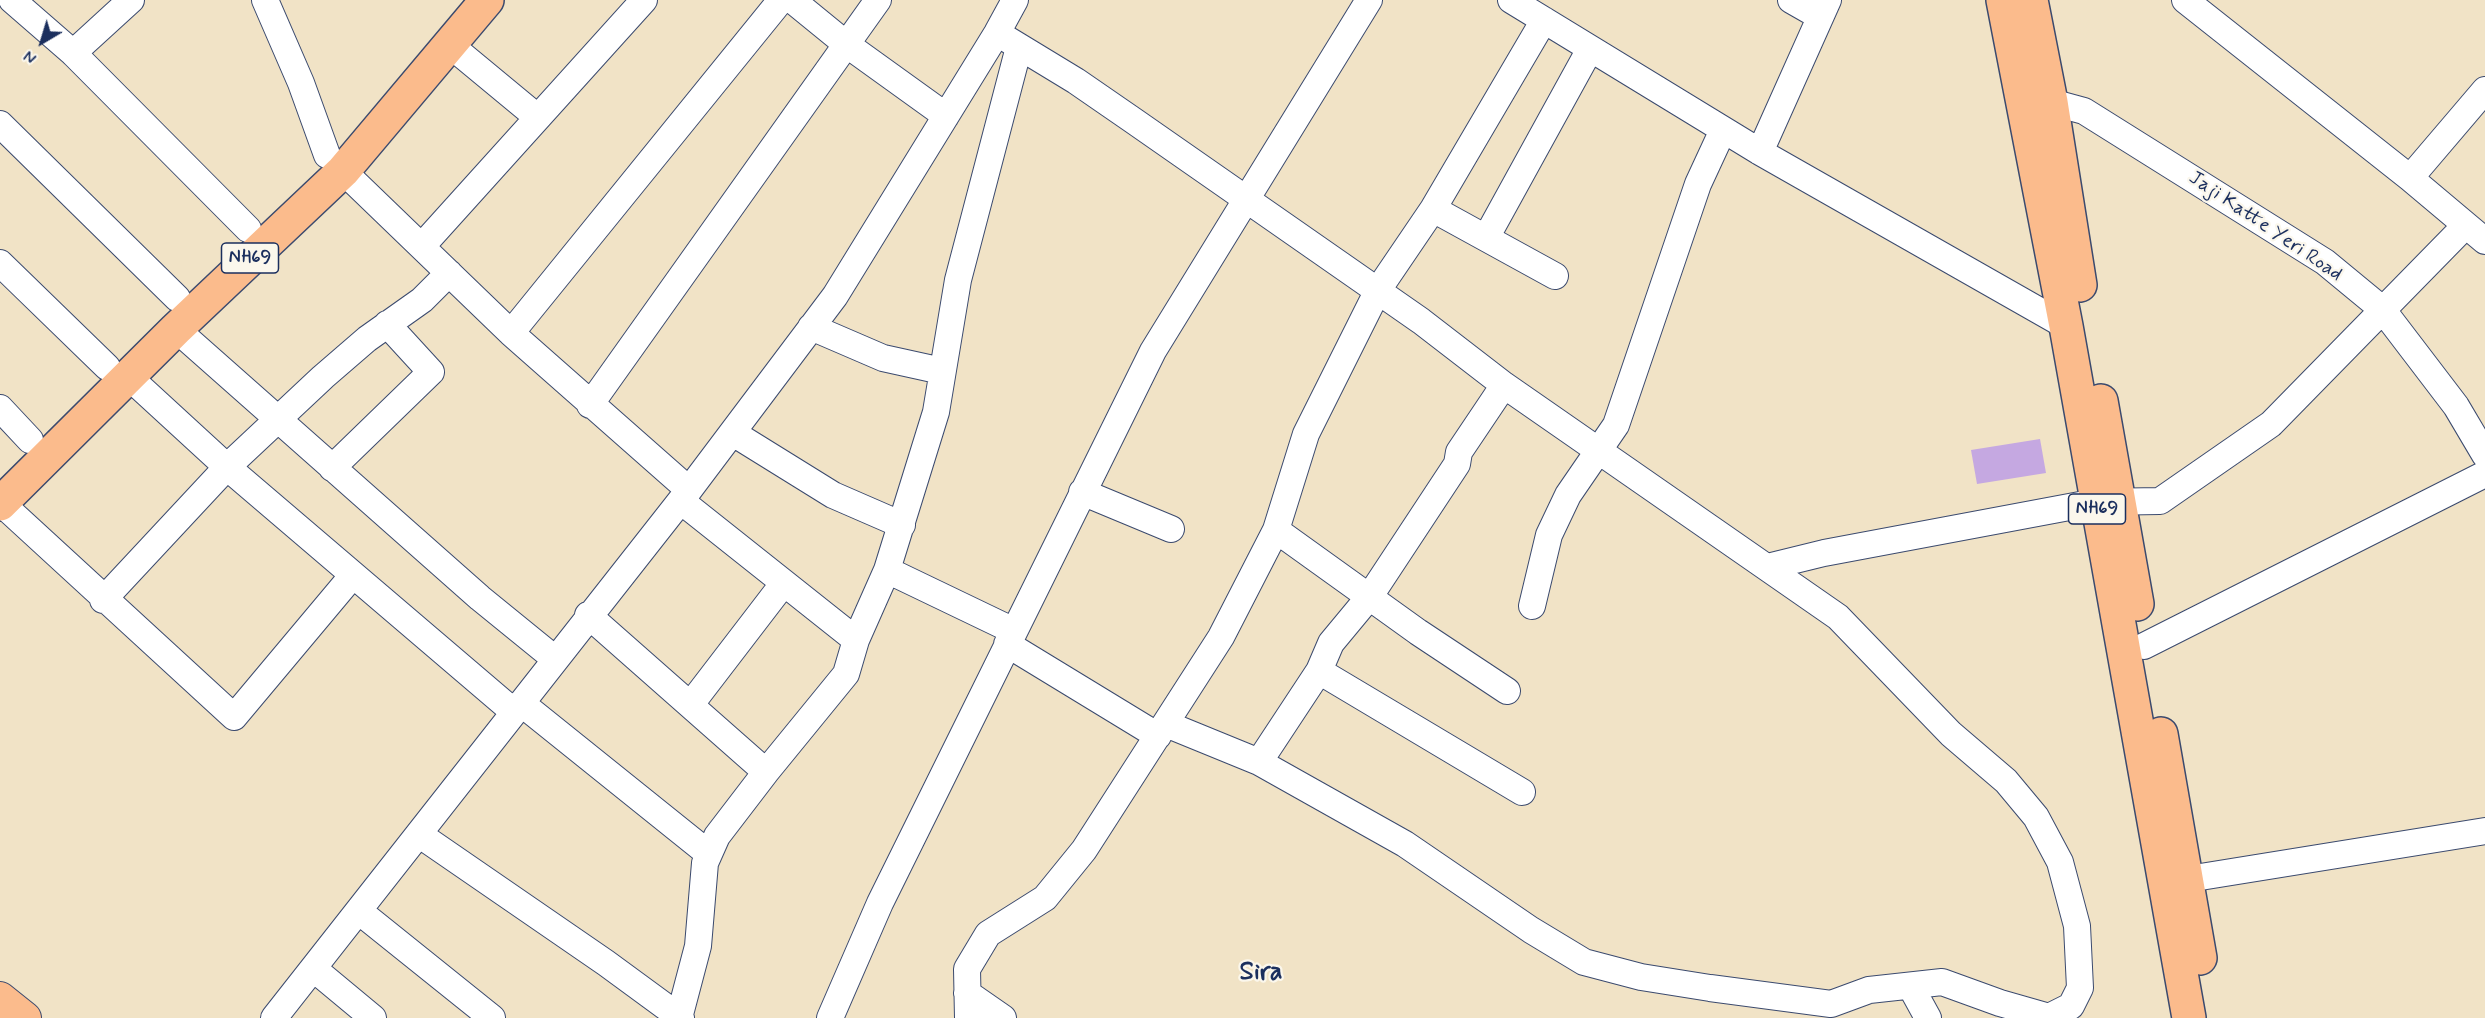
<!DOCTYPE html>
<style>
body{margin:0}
#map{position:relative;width:2485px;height:1018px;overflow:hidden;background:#f1e3c6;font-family:Mynerve,sans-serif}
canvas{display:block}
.north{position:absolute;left:12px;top:12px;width:60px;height:60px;-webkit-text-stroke:4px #fbf7ec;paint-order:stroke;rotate:218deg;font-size:16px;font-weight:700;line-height:24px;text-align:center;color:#1b2f5e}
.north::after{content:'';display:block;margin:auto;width:21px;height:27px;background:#1b2f5e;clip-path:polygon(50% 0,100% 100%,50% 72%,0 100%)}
</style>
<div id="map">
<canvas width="2485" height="1018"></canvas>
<div class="north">N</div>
</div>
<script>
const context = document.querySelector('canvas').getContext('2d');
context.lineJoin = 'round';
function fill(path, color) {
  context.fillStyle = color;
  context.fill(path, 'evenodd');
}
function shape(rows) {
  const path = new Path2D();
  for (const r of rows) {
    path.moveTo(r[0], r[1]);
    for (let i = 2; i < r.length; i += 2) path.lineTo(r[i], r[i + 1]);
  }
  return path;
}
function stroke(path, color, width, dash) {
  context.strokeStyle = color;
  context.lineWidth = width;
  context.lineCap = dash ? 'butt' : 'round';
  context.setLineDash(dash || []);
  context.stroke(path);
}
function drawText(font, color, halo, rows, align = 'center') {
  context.font = font + ' Mynerve,sans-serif';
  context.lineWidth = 4.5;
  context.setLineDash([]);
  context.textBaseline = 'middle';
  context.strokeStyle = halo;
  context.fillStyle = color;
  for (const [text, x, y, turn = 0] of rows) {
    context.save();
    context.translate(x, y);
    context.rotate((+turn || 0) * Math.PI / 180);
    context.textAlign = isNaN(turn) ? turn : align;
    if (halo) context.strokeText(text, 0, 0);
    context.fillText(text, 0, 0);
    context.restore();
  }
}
fill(shape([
 [2040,439,2046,473,1977,484,1971,450]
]), '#c5a8e1');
const minor = shape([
 [12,0,73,53,248,229],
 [265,0,301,83,327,155],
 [792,0,846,44,946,116],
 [1511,0,1760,152,2066,326],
 [1791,0,1819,16],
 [2185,0,2410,178,2485,90],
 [997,33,1076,81,1134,121,1421,321,1504,385,1838,617,1951,734,2006,781,2036,817,2060,862,2077,926,2080,988,2071,1006,2049,1017,2000,1003,1942,982,1869,990,1831,1004,1710,988,1641,977,1584,962,1531,930,1405,844,1259,762,1166,724],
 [450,45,537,117],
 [73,53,131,0],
 [2051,102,2084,111,2325,262,2382,309,2456,406,2485,455],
 [0,124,177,298],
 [1760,152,1828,0],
 [343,171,511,333,689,490],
 [2410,178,2485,241],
 [1433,209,1555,276],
 [1486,238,1590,49],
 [422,246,644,0],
 [0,263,107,367],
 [811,327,883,358,942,371],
 [176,329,480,598,555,659],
 [511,333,781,0],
 [129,377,227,467,514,712],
 [590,405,878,0],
 [0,408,30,440],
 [733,433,833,495,902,525],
 [332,468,431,372,387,324],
 [1082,492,1171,529],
 [681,501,856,640],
 [1,503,234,717,353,575],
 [1276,530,1418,632,1507,691],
 [1767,567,1824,553,2096,502,2160,501,2271,424,2466,225],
 [887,570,1014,631],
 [103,600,227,467,323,377,367,339,422,300,449,273],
 [1532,606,1549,535,1568,495,1616,425,1698,184,1723,130],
 [588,615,766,772],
 [1007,644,1158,736],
 [2144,646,2485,474],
 [1319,671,1522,792],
 [521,703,709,854],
 [691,704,783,584],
 [1259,762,1319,671,1331,643,1370,596,1457,464,1459,452,1504,385],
 [420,835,606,963,681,1018],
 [2188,879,2485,831],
 [360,912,492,1018],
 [314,969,373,1018],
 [1911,987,1928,1018],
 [967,993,1003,1018],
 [274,1018,689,490,835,296,997,33,1015,0],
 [679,1018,698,946,705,863,717,836,766,772,846,674,856,640,887,570,936,412,958,280,1019,47],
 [830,1018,880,903,1153,351,1369,0],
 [968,1018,967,969,988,934,1045,898,1084,850,1221,637,1276,530,1306,434,1378,290,1433,209,1544,20]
]);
const major = shape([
 [0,998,25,1018]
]);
const highway = shape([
 [2003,0,2066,326,2189,1018],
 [2031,0,2051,102,2080,285],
 [2101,401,2137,604],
 [0,504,176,329,343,171,487,0],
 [2161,734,2200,958]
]);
stroke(minor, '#3b4a6e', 28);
stroke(major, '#3b4a6e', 34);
stroke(highway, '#3b4a6e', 36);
stroke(minor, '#fff', 26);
stroke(major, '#fbbb8c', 32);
stroke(highway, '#fbbb8c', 33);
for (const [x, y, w] of [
 [250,258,57],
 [2097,509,57]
]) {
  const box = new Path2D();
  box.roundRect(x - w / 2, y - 15, w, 30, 4.5);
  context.fillStyle = '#fbf7ec';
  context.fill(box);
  stroke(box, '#1b2f5e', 1.5);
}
drawText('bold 18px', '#1b2f5e', null, [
 ["NH69",250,258],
 ["NH69",2097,509]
]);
drawText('20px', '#1b2f5e', '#fbf7ec', [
 ["Jaji Katte Yeri Road",2265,227,34]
]);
drawText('bold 26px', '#1b2f5e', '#fbf7ec', [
 ["Sira",1261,974]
]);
</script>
